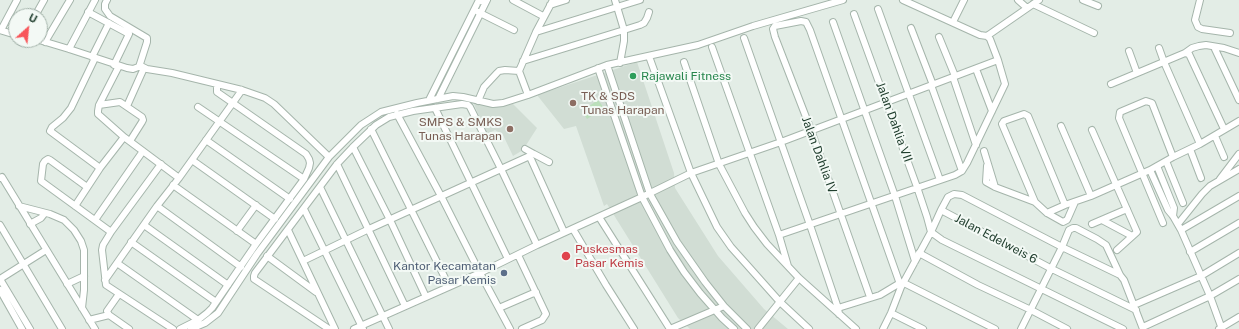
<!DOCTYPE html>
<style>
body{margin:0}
#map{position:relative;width:1239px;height:329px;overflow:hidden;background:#e3ede6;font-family:"Public Sans",sans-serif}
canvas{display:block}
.north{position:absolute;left:8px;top:8px;width:40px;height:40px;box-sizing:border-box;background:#f3f9f5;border:1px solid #9fafa6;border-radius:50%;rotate:27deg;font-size:11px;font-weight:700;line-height:16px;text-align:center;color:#213f2f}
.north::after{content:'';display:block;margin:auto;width:14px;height:18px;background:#f8565a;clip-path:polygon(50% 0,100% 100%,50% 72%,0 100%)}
</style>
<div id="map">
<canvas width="1239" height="329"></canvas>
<div class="north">U</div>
</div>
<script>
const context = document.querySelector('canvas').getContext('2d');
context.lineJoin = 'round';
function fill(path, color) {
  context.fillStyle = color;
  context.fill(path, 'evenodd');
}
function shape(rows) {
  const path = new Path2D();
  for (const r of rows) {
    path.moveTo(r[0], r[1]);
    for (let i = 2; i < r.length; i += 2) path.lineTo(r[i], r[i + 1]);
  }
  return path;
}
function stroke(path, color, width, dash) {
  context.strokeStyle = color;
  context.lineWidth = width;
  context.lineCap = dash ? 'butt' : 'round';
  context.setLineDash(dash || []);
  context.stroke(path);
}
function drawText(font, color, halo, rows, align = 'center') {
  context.font = font + ' "Public Sans",sans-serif';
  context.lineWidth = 4;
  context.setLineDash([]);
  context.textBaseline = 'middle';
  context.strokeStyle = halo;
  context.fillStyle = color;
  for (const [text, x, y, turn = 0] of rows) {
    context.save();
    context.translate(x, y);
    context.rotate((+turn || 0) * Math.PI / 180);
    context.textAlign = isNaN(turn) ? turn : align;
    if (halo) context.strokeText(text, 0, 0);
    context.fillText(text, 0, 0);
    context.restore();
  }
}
fill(shape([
 [637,62,674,173,675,188,718,256,764,309,788,329,690,329,678,318,607,204,604,206,576,126,564,129,537,95],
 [473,102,495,107,513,104,537,128,523,150,513,156,503,135,495,130,487,134]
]), '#d1ddd4');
fill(shape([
 [598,100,604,108,587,119,582,111]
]), '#bbdfba');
const minor = shape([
 [107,0,105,4,105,9,110,16,147,38,147,42,139,67],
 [513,0,541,15],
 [615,0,624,30,640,25,644,23,647,18,649,12],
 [903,0,980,35,987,36,1039,0],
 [1018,0,1027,8],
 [1083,0,1098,6],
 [1200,0,1195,20,1198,27,1202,29,1230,33],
 [1033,4,1094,33],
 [550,5,566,0],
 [878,9,940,180],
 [88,12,129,34,114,65],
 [478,12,514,30],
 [854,14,917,187,927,217,931,232,942,240,1123,329],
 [35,16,44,0],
 [833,22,895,196,915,261],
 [953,22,964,0],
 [911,28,933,85],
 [0,30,16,35],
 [1,30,17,0],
 [536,32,640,0],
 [939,37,955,76],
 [744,38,810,225,838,308,839,314],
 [39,40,69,49,127,68,133,69,141,66,147,69,172,73,242,90,265,98,274,104,329,157],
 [45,42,70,0],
 [712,47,779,235,955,175,962,171,931,85],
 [1214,47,1239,100],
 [1159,48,1164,62,1200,144],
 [69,49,95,0],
 [1129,51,1137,73],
 [1185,53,1192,48,1199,46,1206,45,1224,48,1239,53],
 [92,57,109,23],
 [95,58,71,108,63,118,52,127,50,131,100,168],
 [650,59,691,173,717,227,731,247,748,266,780,302,809,329],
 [523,61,624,30,624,41,620,63],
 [684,62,719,164,745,213,754,227,767,244,799,278,856,329],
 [607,65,650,194,677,242,705,282,724,306,747,329],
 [598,68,642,197,670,250,684,272,700,293,722,318,734,329],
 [976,69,992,111],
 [953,77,976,145],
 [1111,84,1185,53,1189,54,1224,129],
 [528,95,519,71,536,32,553,0],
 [438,99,487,0],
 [429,100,478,2,484,0],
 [478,101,484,87,497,73,499,71,505,70,519,71],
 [99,105,119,66],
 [127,106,144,68],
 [198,107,304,179],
 [435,108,508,259],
 [397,114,441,196,480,273,510,329],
 [1061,126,1091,196],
 [371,129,449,286],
 [1092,130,1137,232,1117,250],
 [1215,136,1224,157],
 [124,137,98,114,98,111,99,105,120,102,142,117,143,120,142,122,130,141],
 [206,140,290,199],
 [353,147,390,220,426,297],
 [525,149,534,154],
 [1190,149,1201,178],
 [984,151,995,187,1035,202,1047,213,1063,222,1067,220,1068,218,1075,202],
 [530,157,564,232],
 [192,160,275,219],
 [1166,161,1183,203],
 [337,164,405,306],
 [987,166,986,182,995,187],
 [1157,166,1174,208,1173,216],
 [1150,170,1168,210,1173,216,1181,230,1210,296,1222,329],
 [962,171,967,163,1005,84,998,60],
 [0,178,2,177,95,329],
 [1220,179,1239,154],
 [173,185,256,244],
 [87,187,50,160,48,159,45,161,43,164,41,181,111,232,103,245,102,250,106,285,173,329],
 [320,187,389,329],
 [1035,202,1002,124,1004,121,1024,114,1028,116,1065,205],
 [19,206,50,214,64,220,74,230,81,241,84,250,84,290,82,308],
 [75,206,100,168,124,137,179,178],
 [157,206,241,267],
 [304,209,363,329],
 [941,210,1052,269,1136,310],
 [1047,213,1065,205,1091,196,1150,170,1173,157,1200,144,1239,121],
 [599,217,670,329],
 [95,220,143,151],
 [1102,220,1132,236],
 [1163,223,1119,118,1120,112,1146,101,1152,103,1173,157],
 [30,224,41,218,45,213],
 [1092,224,1127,209],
 [1178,224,1202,194,1210,186,1239,169],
 [0,225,62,329],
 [144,225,228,285],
 [573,229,606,285,634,329],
 [288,230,335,329],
 [1181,230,1239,196],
 [237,231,256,205],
 [111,232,161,164],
 [779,235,788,266],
 [131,242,216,302],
 [537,245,501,169,534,154,549,162],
 [1190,252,1239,223],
 [919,253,978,285,1031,310,1067,329],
 [518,255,546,314,542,320,522,329],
 [267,256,316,292],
 [303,261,369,229,501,169,470,107,468,105,462,104,413,111,389,117,376,125,353,147,337,164,255,273,254,276,254,279,329,329],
 [117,263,198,320],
 [0,279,30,329],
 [0,279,46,250],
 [105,280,157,206,179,178,242,90],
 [904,283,995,329],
 [67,284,84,276],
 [0,290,22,329],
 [119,294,107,311,109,315,129,329],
 [870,297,811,130,775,37,773,29,775,26,801,21,806,22,810,30,901,287],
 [1134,305,1201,276,1239,253],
 [499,308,536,292],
 [838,308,880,295,900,283],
 [891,313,923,329],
 [89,320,109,315],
 [1143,327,1210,296,1239,279],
 [180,329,198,320,207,313,212,308,256,244,304,179,309,168,310,163,309,159,306,154,217,92,217,84],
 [191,329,205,323,218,313,257,254,329,157,361,125,381,112,417,103,453,96,463,97,493,104,503,103,528,95,607,65,698,45,753,26,843,0],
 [354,329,480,273,537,245,642,197,691,173,781,142,998,60,990,39,987,36],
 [670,329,724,306],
 [758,329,799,278],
 [883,329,891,313,901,287,931,232,941,210,948,197,954,194,962,195,1062,247,1120,275],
 [1021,329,1062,247,1069,230,1073,228,1076,228,1097,239,1106,245,1120,275,1124,280,1143,329],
 [1219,329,1239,317]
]);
stroke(minor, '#a5b5ab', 8);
stroke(minor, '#fff', 6);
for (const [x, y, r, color] of [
 [633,76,4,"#2e9e5b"],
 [573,103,4,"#8d6e63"],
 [510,129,4,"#8d6e63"],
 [566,256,5,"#e0444e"],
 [504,273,4,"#5c6f8a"]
]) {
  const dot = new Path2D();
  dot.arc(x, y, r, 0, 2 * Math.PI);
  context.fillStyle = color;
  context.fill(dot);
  stroke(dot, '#f3f9f5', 1.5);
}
drawText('12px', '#27864d', '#f3f9f5', [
 ["Rajawali Fitness",641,76]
], 'left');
drawText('12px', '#785e54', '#f3f9f5', [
 ["TK & SDS",581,96],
 ["Tunas Harapan",581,110],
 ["SMPS & SMKS",502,122,"right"],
 ["Tunas Harapan",502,136,"right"]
], 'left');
drawText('12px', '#213f2f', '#f3f9f5', [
 ["Jalan Dahlia VII",894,122,70],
 ["Jalan Dahlia IV",819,155,70],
 ["Jalan Edelweis 6",996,239,28]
]);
drawText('12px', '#be3a42', '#f3f9f5', [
 ["Puskesmas",575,249],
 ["Pasar Kemis",575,263]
], 'left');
drawText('12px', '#4e5e75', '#f3f9f5', [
 ["Kantor Kecamatan",496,266],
 ["Pasar Kemis",496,280]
], 'right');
</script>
